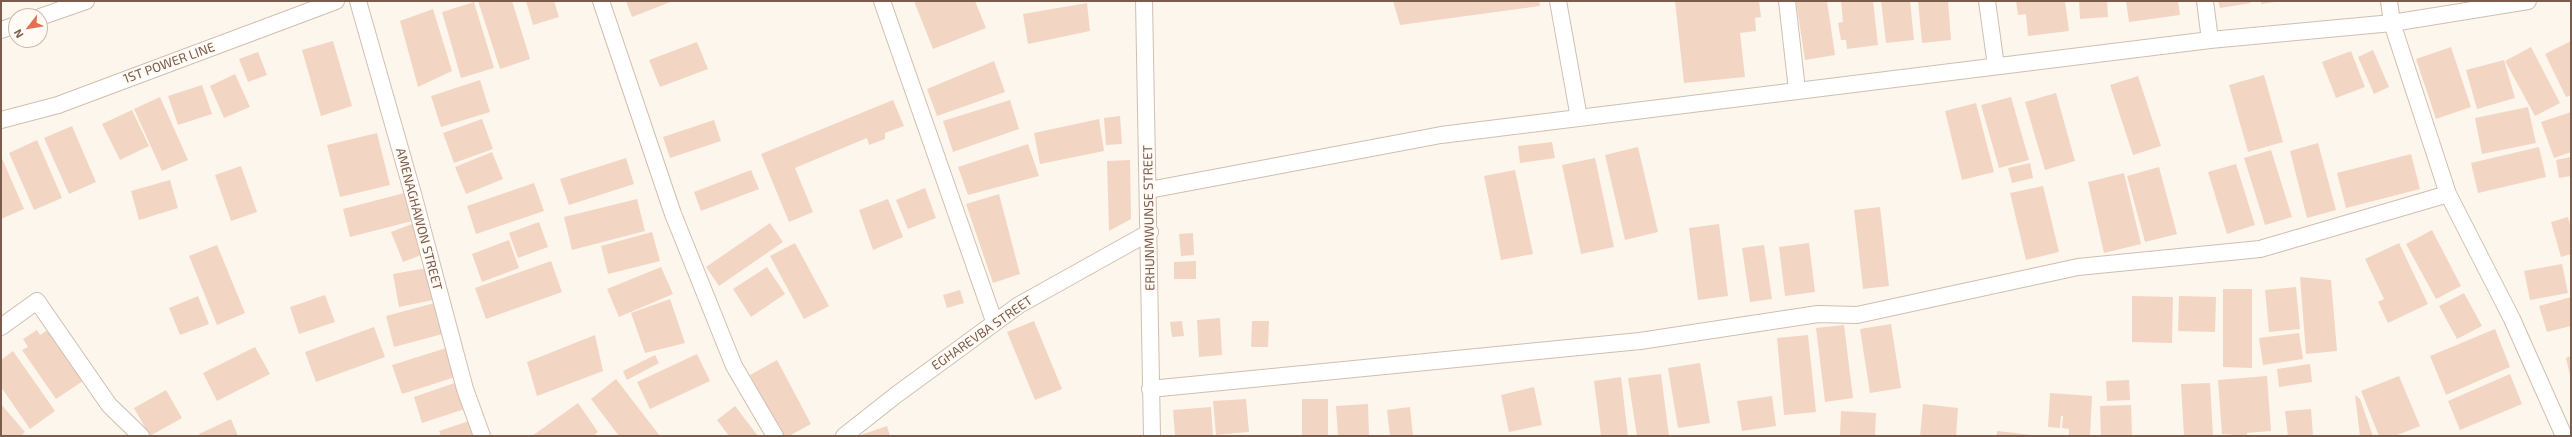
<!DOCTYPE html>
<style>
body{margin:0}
#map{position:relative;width:2572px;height:437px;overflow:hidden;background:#fdf6ec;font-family:"Exo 2",sans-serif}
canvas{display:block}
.frame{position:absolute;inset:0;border:2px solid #7a5c4d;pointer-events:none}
.north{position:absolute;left:8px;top:8px;width:40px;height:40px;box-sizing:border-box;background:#fffaf3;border:1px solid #cabbb1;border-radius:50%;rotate:239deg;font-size:11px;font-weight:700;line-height:16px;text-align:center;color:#7a5c4d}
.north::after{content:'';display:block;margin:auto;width:14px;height:18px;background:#e76f51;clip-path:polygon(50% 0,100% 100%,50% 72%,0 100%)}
</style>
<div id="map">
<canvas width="2572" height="437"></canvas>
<div class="frame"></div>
<div class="north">N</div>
</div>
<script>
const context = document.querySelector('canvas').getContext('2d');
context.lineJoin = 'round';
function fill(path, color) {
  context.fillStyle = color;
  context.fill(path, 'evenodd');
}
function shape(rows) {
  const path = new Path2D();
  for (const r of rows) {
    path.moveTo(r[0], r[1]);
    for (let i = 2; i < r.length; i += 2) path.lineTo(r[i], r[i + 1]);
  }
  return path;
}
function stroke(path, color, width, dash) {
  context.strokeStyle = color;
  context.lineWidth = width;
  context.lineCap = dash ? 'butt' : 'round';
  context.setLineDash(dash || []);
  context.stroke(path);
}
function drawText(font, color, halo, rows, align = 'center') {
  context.font = font + ' "Exo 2",sans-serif';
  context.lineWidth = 4;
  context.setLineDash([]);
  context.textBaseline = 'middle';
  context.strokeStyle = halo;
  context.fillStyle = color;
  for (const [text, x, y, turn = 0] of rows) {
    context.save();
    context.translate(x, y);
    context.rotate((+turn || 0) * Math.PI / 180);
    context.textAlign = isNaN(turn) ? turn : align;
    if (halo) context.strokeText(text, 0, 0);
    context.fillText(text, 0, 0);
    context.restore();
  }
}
fill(shape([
 [478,1,512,1,530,59,500,69],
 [526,1,554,1,559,17,533,25],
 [626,1,673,1,632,17],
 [914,1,975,1,986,28,933,49],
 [1393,1,1539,1,1540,6,1400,25],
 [1675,1,1759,1,1761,17,1755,18,1756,31,1740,33,1745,77,1684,83],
 [1796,1,1827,1,1835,55,1805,60],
 [1841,1,1873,1,1878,45,1847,49,1846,40,1841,40,1838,23,1843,22],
 [1881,1,1910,1,1914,40,1886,43],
 [1918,1,1948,1,1951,40,1922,43],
 [2016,1,2065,1,2069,31,2028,36,2026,14,2018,15],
 [2079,1,2107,1,2108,17,2080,19],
 [2126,1,2178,1,2180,15,2129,22],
 [2218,1,2250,1,2251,3,2220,8],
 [2261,1,2275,1,2275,2,2261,4],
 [474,2,494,68,461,78,442,12],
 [1087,3,1090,31,1028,44,1023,14],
 [433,9,452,71,418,87,400,21],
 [333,41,352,106,321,116,302,50],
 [2571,41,2571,95,2566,97,2545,54],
 [697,42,708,69,660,87,649,60],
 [2451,47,2471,107,2436,119,2416,59],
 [2531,47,2560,103,2535,116,2505,61],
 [2373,50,2389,87,2374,94,2358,57],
 [2351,51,2365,87,2336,98,2322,62],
 [258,52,267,75,248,82,239,59],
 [2504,60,2515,98,2477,109,2466,70],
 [994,61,1005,92,937,116,927,89],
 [235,74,250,107,224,118,210,86],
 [2264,75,2283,142,2248,152,2229,85],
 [2138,76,2161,146,2133,155,2110,85],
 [480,80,490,112,441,127,431,96],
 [202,85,212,114,178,125,168,96],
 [2056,93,2075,161,2045,170,2025,102],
 [160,97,188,160,162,171,134,109],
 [2011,97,2029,160,1999,168,1981,105],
 [893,100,904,126,885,133,885,139,869,145,867,138,795,168,813,212,789,222,761,154],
 [1010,100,1019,129,953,152,943,121],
 [1976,103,1994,172,1962,180,1945,111],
 [2528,107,2536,143,2482,154,2475,118],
 [132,110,149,146,120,160,102,124],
 [2571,112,2571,152,2554,158,2541,122],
 [1120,116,1122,144,1106,145,1104,118],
 [482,119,493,149,454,163,443,133],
 [1099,119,1104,151,1040,164,1034,133],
 [714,120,721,141,670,158,663,137],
 [72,126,96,182,69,194,44,138],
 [377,133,390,185,340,197,327,145],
 [37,140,62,198,34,210,9,153],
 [1552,142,1555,158,1520,163,1518,146],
 [2318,143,2336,210,2307,218,2290,151],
 [1028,144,1039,176,968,195,958,167],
 [1638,147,1658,232,1625,240,1605,155],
 [2539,147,2546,177,2478,193,2471,163],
 [2271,150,2292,217,2265,225,2244,158],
 [492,152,503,179,466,194,455,167],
 [2411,154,2420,189,2346,208,2337,173],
 [1,156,24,209,1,219],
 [2571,157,2571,176,2559,178,2556,160],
 [626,158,634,184,569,205,560,179],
 [1595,158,1614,247,1581,254,1562,165],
 [1130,160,1131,219,1109,231,1107,161],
 [2030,163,2033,178,2012,183,2008,168],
 [2236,164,2255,225,2227,234,2208,172],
 [241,166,257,212,231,221,215,175],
 [2159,167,2177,234,2145,242,2127,176],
 [751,170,759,189,701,211,694,192],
 [1515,170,1533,254,1501,260,1484,176],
 [2124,173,2141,244,2104,253,2088,182],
 [170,180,178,208,139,220,131,191],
 [534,183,544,211,476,234,467,206],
 [2043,186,2059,252,2026,260,2010,193],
 [925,188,936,218,908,229,896,200],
 [408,192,416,220,350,237,343,209],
 [999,194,1020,274,993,283,966,204],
 [637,199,645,231,572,250,564,217],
 [888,199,903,237,873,250,859,210],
 [1880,207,1889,286,1863,289,1854,210],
 [2568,217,2571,228,2571,254,2561,257,2551,222],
 [417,222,429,252,403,262,391,232],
 [539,222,548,247,518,258,509,233],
 [770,223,783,242,719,286,706,267],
 [1719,224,1728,296,1698,300,1689,228],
 [2432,230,2461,286,2436,299,2406,244],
 [652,232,660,261,608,274,601,246],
 [1193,233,1194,255,1181,256,1179,234],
 [509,240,519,268,482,282,472,254],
 [795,243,829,306,804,319,770,256],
 [1809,243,1815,292,1785,296,1779,247],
 [2399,243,2428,304,2388,323,2378,302,2384,299,2365,259],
 [217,245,245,313,217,325,189,256],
 [1764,245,1772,299,1750,302,1742,248],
 [551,261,562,292,486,319,475,288],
 [1196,261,1196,279,1174,279,1174,262],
 [2562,264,2568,293,2530,300,2524,271],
 [432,267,438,299,399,307,393,274],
 [661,267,673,294,619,317,607,289],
 [767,267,785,294,751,317,733,289],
 [2300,277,2331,280,2337,351,2306,354],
 [2296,287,2300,329,2269,332,2265,290],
 [2223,289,2252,289,2252,368,2223,367],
 [960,290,964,303,947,308,943,295],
 [2464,293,2482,326,2457,339,2439,306],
 [325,295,335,322,299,334,290,307],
 [198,296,209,324,180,335,169,308],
 [2132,296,2173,297,2172,343,2132,342],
 [2179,296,2216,297,2215,332,2178,331],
 [2571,297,2571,326,2547,332,2539,306],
 [670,299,685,343,645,353,631,313],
 [442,301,450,332,394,347,386,316],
 [1220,318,1222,355,1199,357,1197,320],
 [1034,321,1062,389,1035,400,1007,332],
 [1182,321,1184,336,1172,337,1170,322],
 [1252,321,1269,321,1268,347,1251,347],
 [1891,324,1901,388,1870,393,1860,329],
 [1844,325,1853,398,1825,402,1816,328],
 [374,327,385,357,316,382,305,352],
 [2495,329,2510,367,2446,395,2430,356],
 [37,330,40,335,46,331,50,333,83,381,56,399,22,350,28,347,23,339],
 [2299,333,2303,359,2263,365,2259,338],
 [595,335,603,371,537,396,527,362],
 [1808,335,1816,412,1784,415,1777,338],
 [456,345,465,374,402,394,392,365],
 [255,347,270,374,217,401,203,373],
 [13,351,55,411,30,429,1,387,1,360],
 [697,354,710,381,650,409,637,382],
 [655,355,659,363,627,380,623,371],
 [2571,356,2571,375,2570,375,2566,358],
 [777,360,811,424,789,436,782,436,750,375],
 [1700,363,1710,423,1678,428,1668,368],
 [2310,364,2312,382,2279,387,2277,369],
 [1661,374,1669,436,1637,436,1628,378],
 [2510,374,2522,404,2460,430,2448,401],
 [2267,376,2271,431,2247,433,2247,436,2222,434,2218,380],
 [2399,376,2420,426,2395,436,2379,436,2361,391],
 [1621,377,1628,436,1601,436,1594,381],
 [466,379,474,406,422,423,414,397],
 [616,379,660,436,619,436,591,399],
 [2129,380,2130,400,2107,401,2106,381],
 [2210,383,2213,436,2184,436,2181,384],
 [1534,387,1542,425,1509,432,1501,395],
 [166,390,182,418,150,436,134,408],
 [2050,393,2092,396,2090,436,2069,435,2069,429,2062,428,2063,416,2061,416,2060,428,2048,427],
 [2355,395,2360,399,2373,436,2360,436],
 [1772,396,1776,426,1742,431,1737,401],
 [1246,399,1249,432,1216,435,1213,401],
 [1302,399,1328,399,1328,436,1302,436],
 [578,403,598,432,593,436,532,436],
 [1,404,25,432,21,436,1,436],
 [1368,404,1369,436,1338,436,1336,406],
 [1923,404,1958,408,1956,436,1920,436],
 [2131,405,2132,436,2101,436,2100,406],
 [735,406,758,436,729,436,717,420],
 [1211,407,1213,436,1175,436,1173,410],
 [1410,407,1413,436,1390,436,1387,410],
 [2311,409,2313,436,2288,436,2285,411],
 [1841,411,1876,413,1875,436,1840,436],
 [481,417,487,436,441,436,439,431],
 [231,419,238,436,200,436,199,434],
 [887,426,890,436,858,436],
 [1997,431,2032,435,2032,436,1997,436]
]), '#f3d5c3');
const street = shape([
 [358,1,413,194,465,389,482,436],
 [601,1,673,214,734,366,775,436],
 [882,1,994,321],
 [1144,1,1152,436],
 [1558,1,1579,118],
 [1787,1,1797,90],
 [1987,1,1996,66],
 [2205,1,2210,40],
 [2389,1,2392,23,2448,194,2512,319,2564,436],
 [40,17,86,1],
 [1,30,16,25],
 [1,120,58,105,336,1],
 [1149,190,1441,135,2210,40,2392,23,2528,1],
 [1,327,37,301,109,405,141,436],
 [1150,389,1640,341,1818,314,1857,315,2078,267,2260,249,2448,194],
 [844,436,896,395,1019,305,1150,232]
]);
stroke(street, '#d1beb0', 18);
stroke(street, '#fff', 16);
drawText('13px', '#7a5c4d', '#fffaf3', [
 ["1ST POWER LINE",169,63,-20],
 ["ERHUNMWUNSE STREET",1149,218,-91],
 ["AMENAGHAWON STREET",419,219,75],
 ["EGHAREVBA STREET",982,333,-35]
]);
</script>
